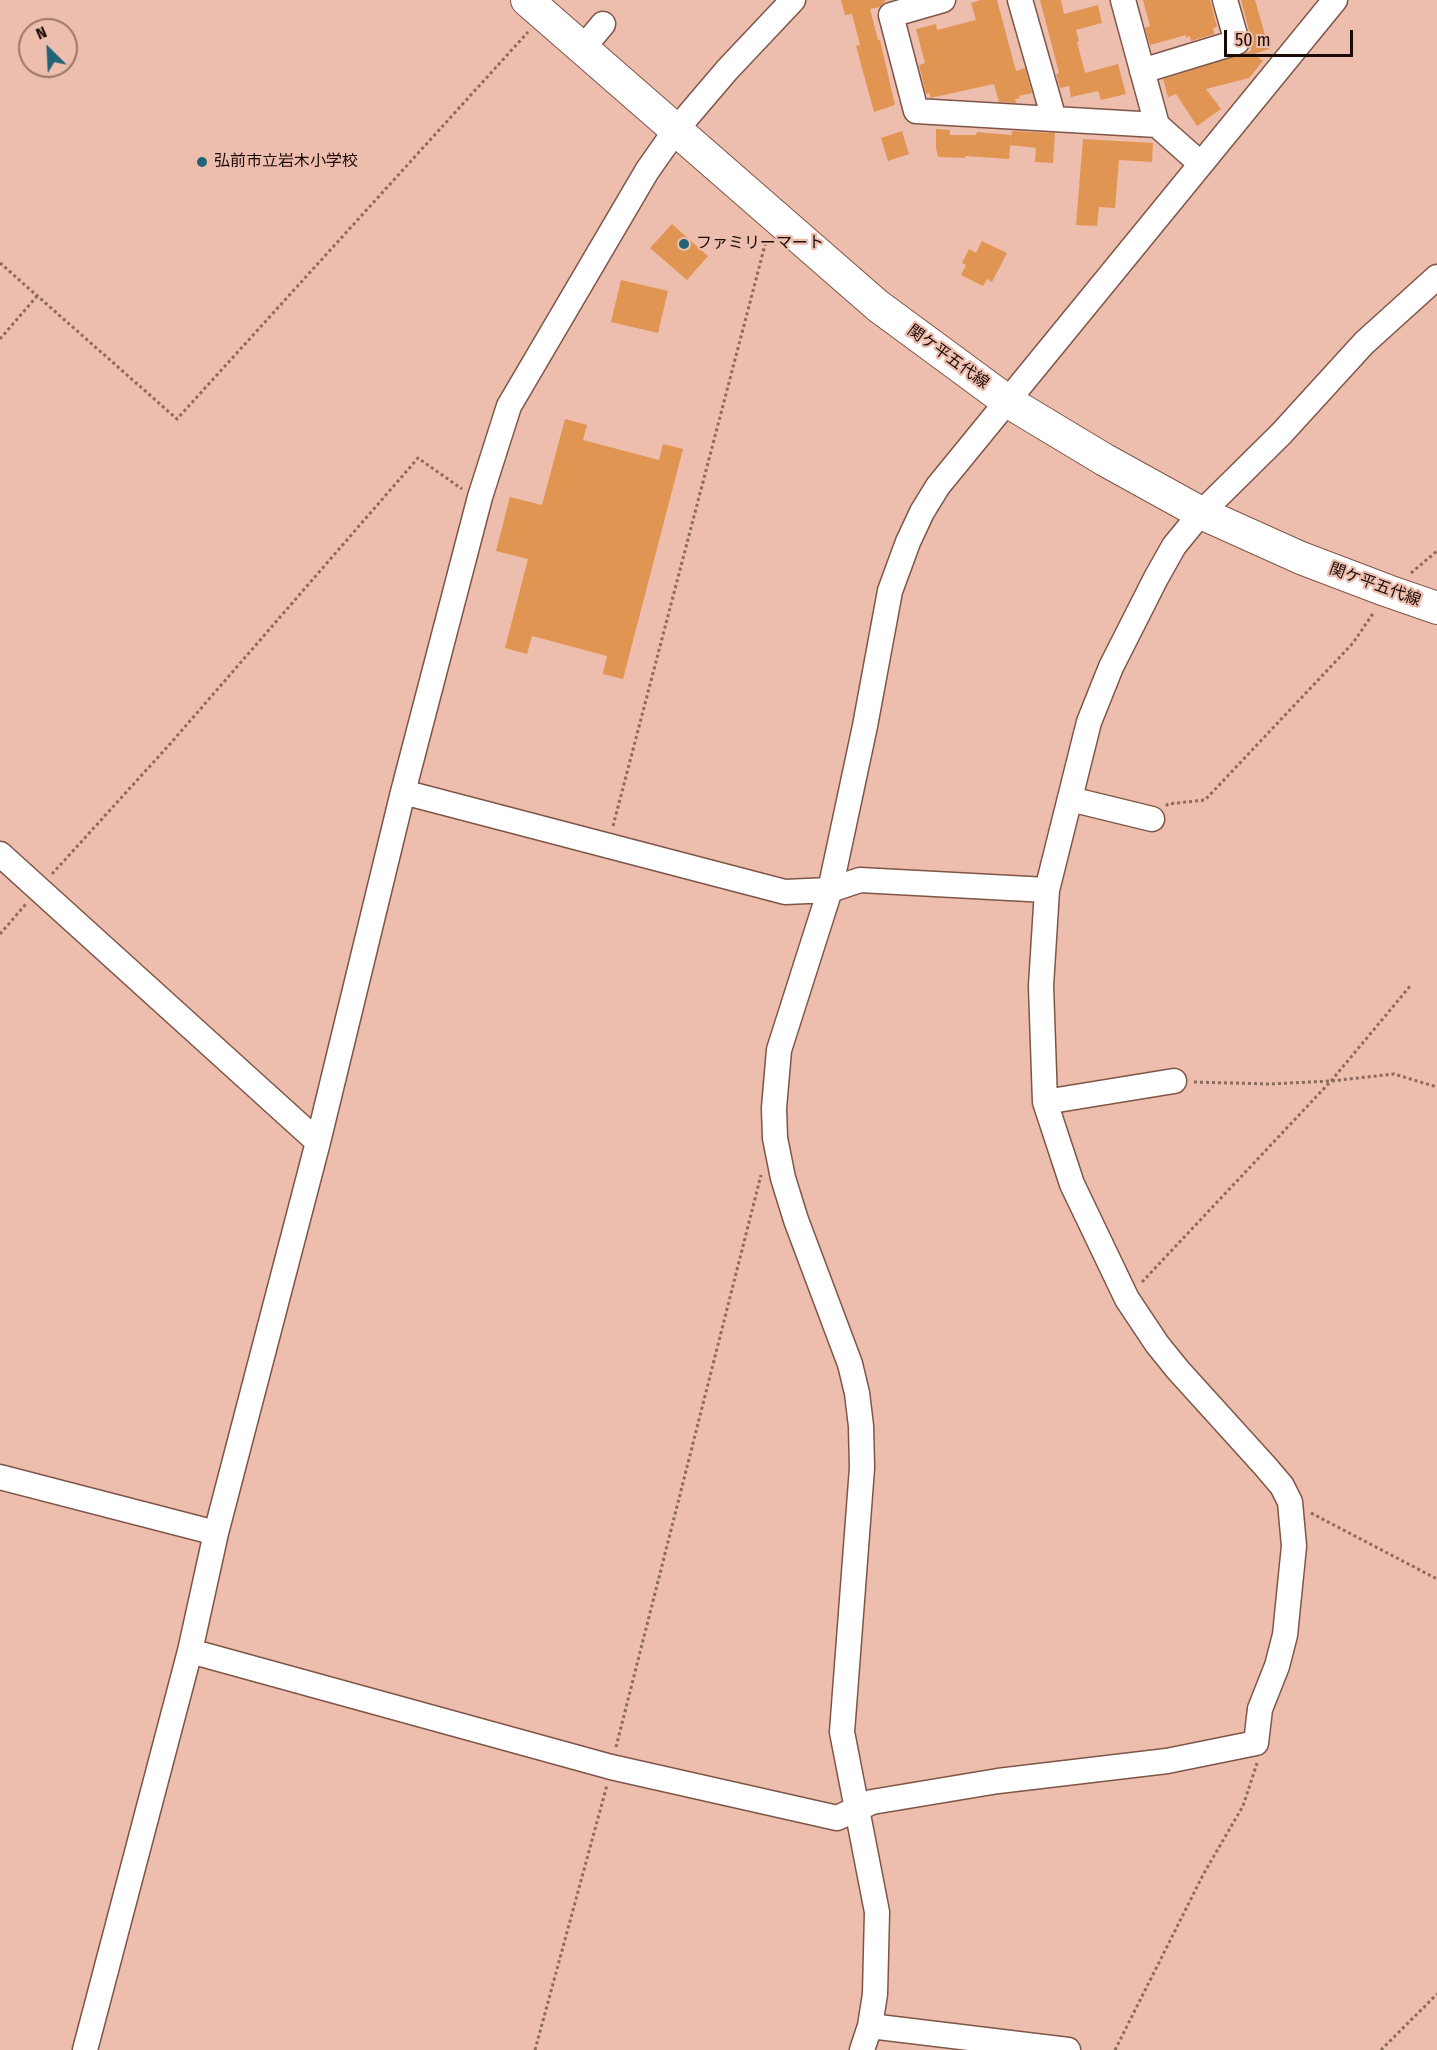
<!DOCTYPE html>
<meta charset="utf-8">
<style>
body{margin:0}
#map{position:relative;width:1437px;height:2050px;overflow:hidden;background:#edbdad;font-family:"Fira Sans Condensed",sans-serif}
canvas{display:block}
.north{position:absolute;left:18px;top:18px;width:60px;height:60px;box-sizing:border-box;background:#edbdad;border:2px solid #99766a;border-radius:50%;rotate:336deg;font-size:16px;font-weight:700;line-height:24px;text-align:center;color:#1b0b06}
.north::after{content:'';display:block;margin:auto;width:21px;height:27px;background:#216477;clip-path:polygon(50% 0,100% 100%,50% 72%,0 100%)}
.scale{position:absolute;left:1224px;top:30px;width:129px;height:27px;box-sizing:border-box;border:3px solid #1b0b06;border-top:0;padding-left:8px;font-size:18px;line-height:21px;white-space:nowrap;color:#1b0b06;-webkit-text-stroke:4px #edbdad;paint-order:stroke}
</style>
<div id="map">
<canvas width="1437" height="2050"></canvas>
<div class="north">N</div>
<div class="scale">50 m</div>
</div>
<script>
const context = document.querySelector('canvas').getContext('2d');
context.lineJoin = 'round';
function fill(path, color) {
  context.fillStyle = color;
  context.fill(path, 'evenodd');
}
function shape(rows) {
  const path = new Path2D();
  for (const r of rows) {
    path.moveTo(r[0], r[1]);
    for (let i = 2; i < r.length; i += 2) path.lineTo(r[i], r[i + 1]);
  }
  return path;
}
function stroke(path, color, width, dash) {
  context.strokeStyle = color;
  context.lineWidth = width;
  context.lineCap = dash ? 'butt' : 'round';
  context.setLineDash(dash || []);
  context.stroke(path);
}
function drawText(font, color, halo, rows, align = 'center') {
  context.font = font + ' "Fira Sans Condensed","Noto Sans JP",sans-serif';
  context.lineWidth = 4.5;
  context.setLineDash([]);
  context.textBaseline = 'middle';
  context.strokeStyle = halo;
  context.fillStyle = color;
  for (const [text, x, y, turn = 0] of rows) {
    context.save();
    context.translate(x, y);
    context.rotate((+turn || 0) * Math.PI / 180);
    context.textAlign = isNaN(turn) ? turn : align;
    if (halo) context.strokeText(text, 0, 0);
    context.fillText(text, 0, 0);
    context.restore();
  }
}
fill(shape([
 [841,0,886,0,880,7,870,9,878,40,880,40,895,105,874,112,856,46,860,45,852,14,845,15],
 [981,0,997,0,1016,71,1025,68,1032,93,1019,96,1020,98,1015,99,1016,103,999,102,994,84,930,98,930,93,926,94,919,65,925,63,916,29,936,24,937,30,976,20,971,3],
 [1040,0,1061,0,1064,14,1098,5,1102,23,1076,30,1079,41,1077,42,1085,73,1118,64,1126,94,1101,100,1098,91,1071,97,1069,86,1060,88,1056,74,1059,73],
 [1143,0,1210,0,1217,27,1213,28,1214,34,1191,41,1190,36,1186,38,1186,35,1150,45,1145,28,1150,26],
 [1241,0,1255,0,1269,49,1254,54,1263,61,1249,78,1206,89,1221,109,1197,126,1176,94,1168,97,1163,79,1251,51,1251,38],
 [936,129,950,130,950,135,976,135,977,132,1011,135,1009,159,965,156,965,158,938,157,936,148],
 [902,131,909,154,888,161,881,138],
 [1012,131,1055,133,1053,163,1035,162,1036,148,1010,145],
 [1083,139,1153,143,1152,162,1119,160,1115,208,1099,207,1097,226,1076,225],
 [672,224,708,256,687,280,650,248],
 [982,241,1007,253,992,282,987,279,983,286,961,275,966,265,962,263,969,249,976,253],
 [621,280,668,291,658,333,611,322],
 [565,419,587,425,583,440,659,460,663,444,683,449,623,679,603,674,607,656,532,636,527,654,505,648,528,559,496,551,510,497,542,505]
]), '#e19553');
const minor = shape([
 [943,0,891,15,916,111,1157,125],
 [1020,0,1054,119],
 [1123,0,1157,125,1201,164],
 [582,49,603,24],
 [1142,71,1237,42,1225,0],
 [403,792,785,892,830,890,860,880,1047,890],
 [1070,799,1152,819],
 [0,854,318,1142],
 [1045,1102,1174,1081],
 [0,1477,216,1533],
 [190,1651,611,1767,837,1818,872,1802,998,1781,1167,1761,1256,1743,1260,1709,1277,1666,1285,1635,1294,1546,1290,1502,1282,1486,1265,1466,1178,1370,1157,1344,1127,1299,1072,1184,1045,1102,1041,986,1047,890,1089,722,1111,667,1156,578,1174,546,1201,513,1281,434,1364,343,1437,277],
 [870,2026,1068,2050],
 [85,2050,190,1651,216,1533,318,1142,403,792,480,497,509,406,647,171,675,131,727,70,793,0],
 [862,2050,870,2026,875,1994,877,1912,842,1732,862,1468,861,1426,857,1393,850,1364,796,1220,783,1178,775,1138,774,1108,779,1050,830,890,865,726,890,591,908,542,922,512,938,486,1335,0]
]);
const major = shape([
 [527,0,878,306,1007,401,1105,460,1201,513,1301,558,1388,591,1437,608]
]);
stroke(minor, '#7e5547', 27);
stroke(major, '#7e5547', 34);
stroke(shape([
 [0,263,177,419,528,32],
 [0,339,37,296],
 [1411,573,1437,551],
 [1166,806,1168,804,1205,800,1353,643,1374,612],
 [613,826,766,241],
 [52,874,170,744,418,458,462,489],
 [0,934,26,904],
 [1194,1082,1269,1084,1331,1081,1394,1074,1437,1087],
 [1142,1282,1331,1081,1411,985],
 [1311,1513,1437,1579],
 [616,1747,761,1175],
 [535,2050,607,1785],
 [1115,2050,1204,1873,1243,1806,1257,1763],
 [1381,2050,1437,1994]
]), '#8b6a5f', 3, [3, 3]);
stroke(minor, '#fff', 24);
stroke(major, '#fff', 32);
for (const [x, y, r, color] of [
 [202,162,6,"#216477"],
 [684,244,6,"#216477"]
]) {
  const dot = new Path2D();
  dot.arc(x, y, r, 0, 2 * Math.PI);
  context.fillStyle = color;
  context.fill(dot);
  stroke(dot, '#edbdad', 2);
}
drawText('16px', '#1b0b06', '#edbdad', [
 ["弘前市立岩木小学校",214,162],
 ["ファミリーマート",696,244]
], 'left');
drawText('16px', '#1b0b06', '#edbdad', [
 ["関ケ平五代線",948,357,36],
 ["関ケ平五代線",1375,585,20]
]);
</script>
